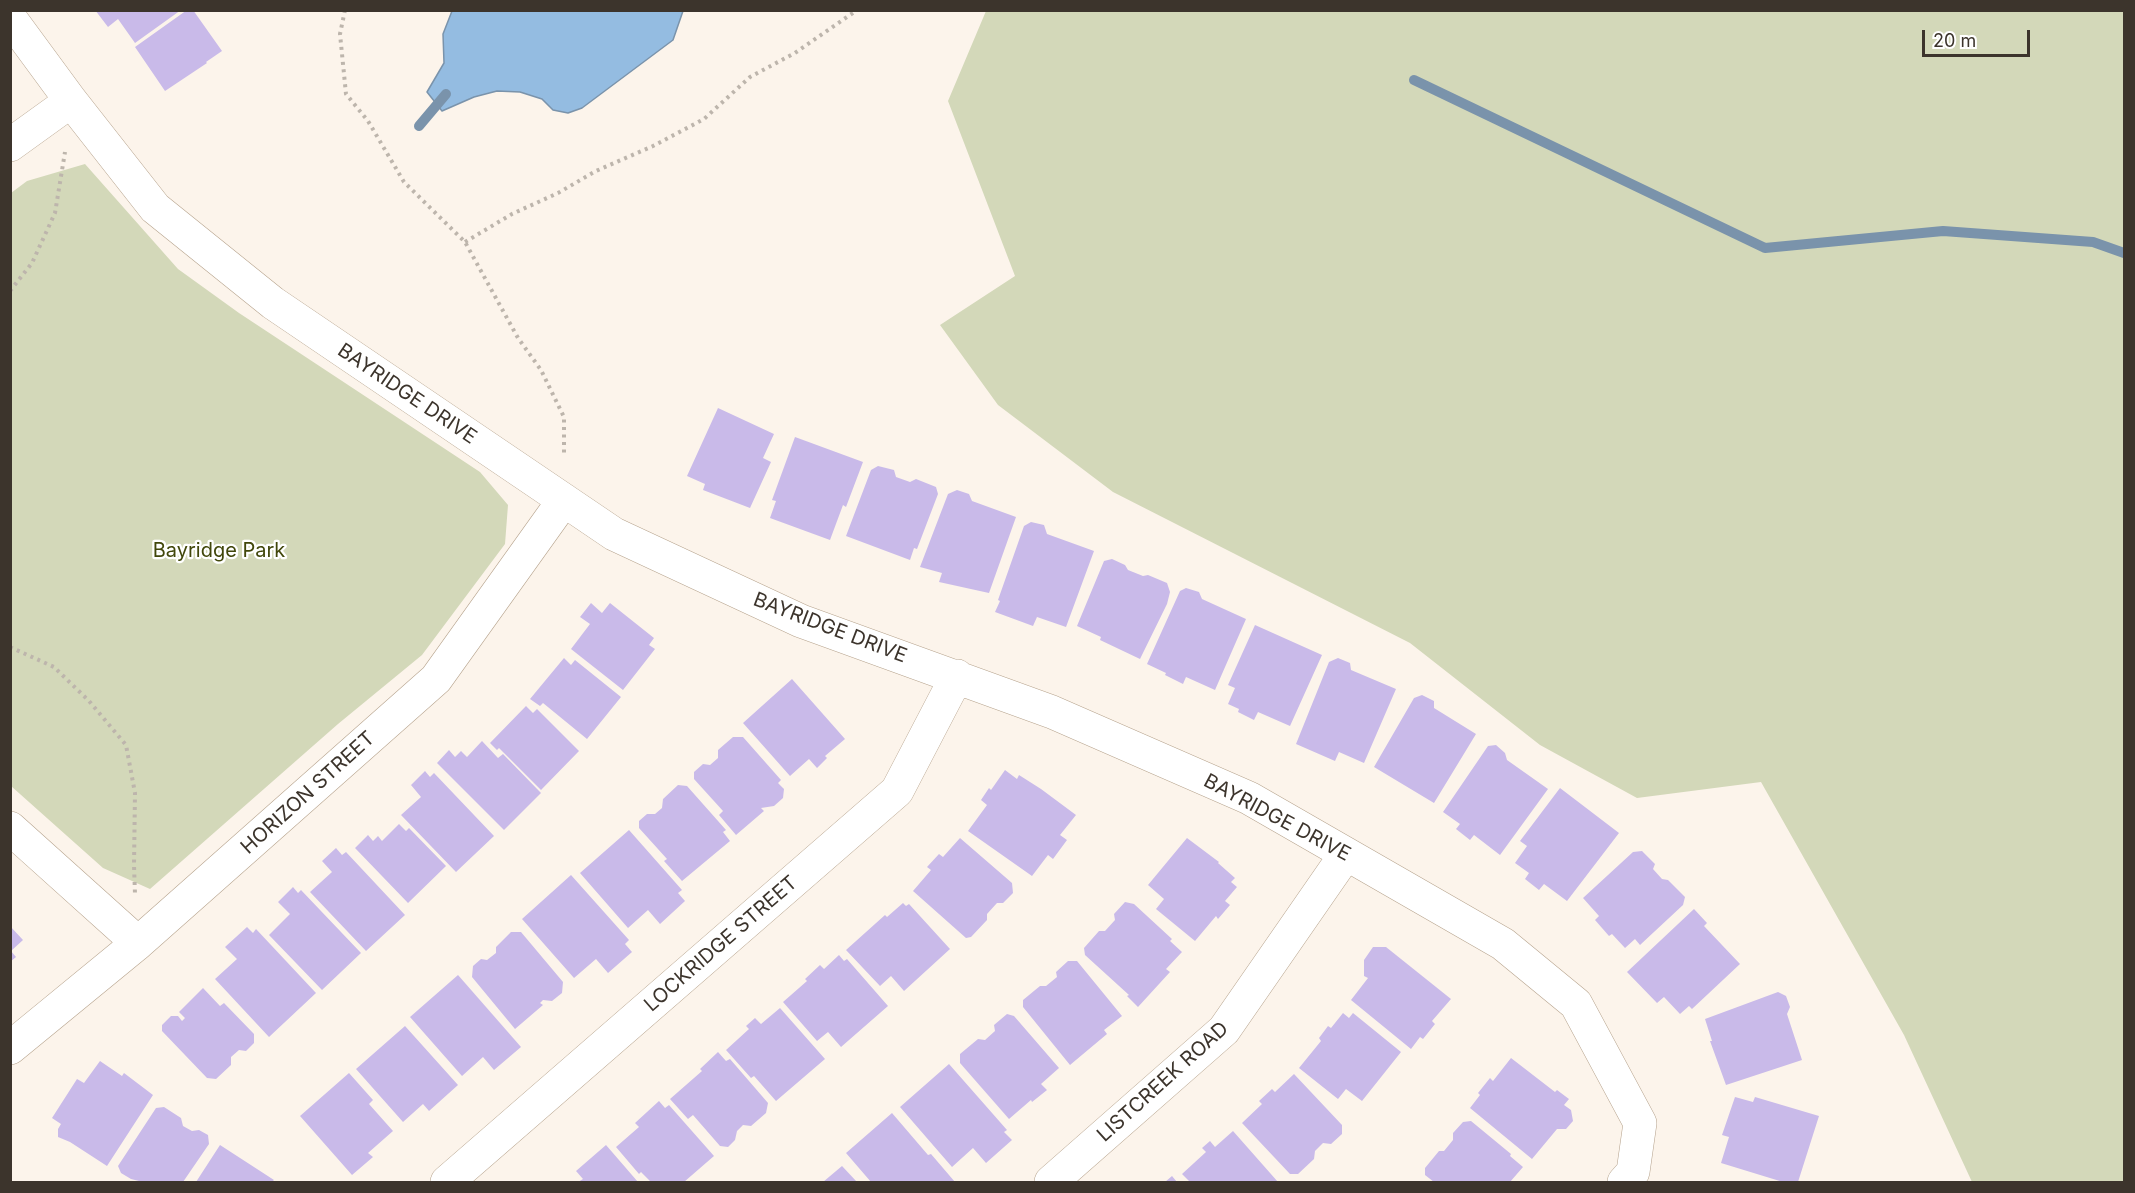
<!DOCTYPE html>
<style>
body{margin:0}
#map{position:relative;width:2135px;height:1193px;overflow:hidden;background:#fcf4eb;font-family:Inter,sans-serif}
canvas{display:block}
.frame{position:absolute;inset:0;border:12px solid #3c342c;pointer-events:none}
.scale{position:absolute;left:1922px;top:30px;width:108px;height:27px;box-sizing:border-box;border:3px solid #3c342c;border-top:0;padding-left:8px;font-size:18px;line-height:21px;white-space:nowrap;color:#3c342c;-webkit-text-stroke:4px #fff;paint-order:stroke}
</style>
<div id="map">
<canvas width="2135" height="1193"></canvas>
<div class="frame"></div>
<div class="scale">20 m</div>
</div>
<script>
const context = document.querySelector('canvas').getContext('2d');
context.lineJoin = 'round';
function fill(path, color) {
  context.fillStyle = color;
  context.fill(path, 'evenodd');
}
function shape(rows) {
  const path = new Path2D();
  for (const r of rows) {
    path.moveTo(r[0], r[1]);
    for (let i = 2; i < r.length; i += 2) path.lineTo(r[i], r[i + 1]);
  }
  return path;
}
function stroke(path, color, width, dash) {
  context.strokeStyle = color;
  context.lineWidth = width;
  context.lineCap = dash ? 'butt' : 'round';
  context.setLineDash(dash || []);
  context.stroke(path);
}
function drawText(font, color, halo, rows, align = 'center') {
  context.font = font + ' Inter,sans-serif';
  context.lineWidth = 4.5;
  context.setLineDash([]);
  context.textBaseline = 'middle';
  context.strokeStyle = halo;
  context.fillStyle = color;
  for (const [text, x, y, turn = 0] of rows) {
    context.save();
    context.translate(x, y);
    context.rotate((+turn || 0) * Math.PI / 180);
    context.textAlign = isNaN(turn) ? turn : align;
    if (halo) context.strokeText(text, 0, 0);
    context.fillText(text, 0, 0);
    context.restore();
  }
}
fill(shape([
 [986,11,2124,11,2124,1182,1972,1182,1904,1035,1761,782,1637,798,1540,745,1410,643,1113,492,998,405,940,325,1015,276,948,101],
 [85,164,178,269,239,313,480,472,508,505,505,544,422,655,338,724,150,889,103,868,11,786,11,193,27,181]
]), '#d3d8b9');
const water = shape([
 [452,11,452,10,683,11,673,40,582,108,568,113,553,110,542,99,520,92,497,91,474,97,442,111,427,92,444,63,443,34,452,11]
]);
fill(water, '#94bce1');
stroke(water, '#7a93ab', 1.5);
stroke(shape([
 [1414,80,1765,248,1943,231,2093,242,2124,253],
 [419,126,446,94]
]), '#7a93ab', 10);
fill(shape([
 [95,10,181,10,135,43,118,19,108,27],
 [187,10,193,10,222,51,206,62,207,63,165,91,135,47],
 [718,408,774,434,763,458,771,462,750,508,703,490,705,484,687,476],
 [795,437,863,462,846,507,843,505,830,540,770,518,776,501,772,500],
 [878,466,894,470,896,477,910,482,916,479,936,487,938,494,917,549,914,548,910,560,846,536,871,470],
 [957,490,969,494,972,501,1016,517,989,593,939,582,942,573,920,567,948,494],
 [1031,522,1044,525,1047,534,1094,551,1066,627,1037,617,1033,626,995,612,1000,601,998,600,1024,526],
 [1112,559,1125,565,1128,570,1143,576,1148,575,1167,583,1170,592,1167,604,1140,659,1100,640,1101,637,1077,626,1104,561],
 [1186,588,1199,592,1202,599,1246,619,1215,690,1186,677,1183,684,1165,675,1166,673,1147,664,1180,591],
 [591,603,602,613,610,603,654,638,649,645,655,649,623,690,571,649,590,624,580,617],
 [1255,625,1322,655,1290,726,1258,712,1254,720,1238,712,1239,709,1228,704,1235,688,1228,685],
 [564,658,571,665,575,660,621,697,587,739,543,703,540,706,530,699],
 [1338,658,1350,663,1351,670,1396,689,1364,763,1339,752,1335,761,1296,744,1329,662],
 [792,679,845,739,825,756,827,758,817,768,809,759,790,776,743,723],
 [1422,695,1434,701,1434,708,1476,734,1434,803,1374,767,1414,698],
 [526,706,533,713,537,709,579,751,541,790,499,748,497,750,490,743],
 [733,737,743,737,781,780,778,783,784,789,783,798,774,806,761,808,764,811,736,835,719,815,723,811,694,779,694,772,703,764,710,765,718,758,718,750],
 [482,741,498,758,503,754,541,793,504,830,437,763,449,750,455,757,461,751,467,757],
 [1496,745,1505,753,1507,760,1548,789,1500,855,1474,835,1470,840,1456,829,1460,824,1443,812,1488,746],
 [1005,770,1017,779,1019,775,1041,789,1076,815,1060,835,1067,840,1053,859,1048,855,1032,876,968,831,987,805,981,800,989,788,991,790],
 [425,771,430,777,434,773,494,836,456,872,401,815,421,797,411,785],
 [678,785,687,786,726,830,723,832,730,841,682,881,664,861,667,859,639,828,639,821,647,814,655,814,662,808,663,799],
 [1560,788,1619,833,1567,901,1544,884,1539,890,1525,879,1529,873,1515,863,1527,846,1520,841],
 [399,824,406,831,409,828,446,866,408,903,355,848,368,835,373,841,378,836,382,841],
 [629,830,682,890,678,893,685,901,660,924,648,910,628,928,580,873],
 [960,838,1012,883,1013,893,1003,903,997,903,987,914,987,920,971,937,966,938,913,891,931,870,927,867,939,854,943,857],
 [1187,838,1219,862,1218,863,1235,878,1231,882,1237,887,1225,901,1230,905,1218,919,1216,916,1195,941,1156,909,1164,899,1148,885],
 [336,848,342,855,346,852,405,915,366,951,310,892,332,872,322,861],
 [1642,851,1655,864,1653,869,1662,879,1668,880,1685,897,1683,905,1640,945,1635,939,1625,948,1612,934,1609,936,1595,920,1599,916,1583,898,1633,852],
 [571,875,629,940,625,944,632,952,608,973,596,959,574,978,522,919],
 [293,887,298,893,301,890,361,953,322,990,269,935,290,914,278,902],
 [1125,902,1134,904,1172,939,1170,941,1182,952,1166,969,1170,972,1138,1007,1127,996,1129,995,1085,955,1084,948,1099,931,1105,931,1115,920,1114,914],
 [903,903,906,906,909,904,950,949,904,991,891,976,880,986,846,950,885,915,887,917],
 [1694,909,1707,923,1704,926,1740,964,1692,1009,1689,1006,1680,1014,1664,997,1657,1003,1627,972],
 [10,926,23,940,11,951,16,957,10,962],
 [247,927,253,933,256,929,316,993,269,1037,215,979,237,959,225,947],
 [511,932,521,932,563,982,562,993,552,1001,543,1000,540,1003,543,1005,515,1029,472,977,473,966,481,959,487,960,496,953,496,947],
 [1373,947,1386,947,1451,999,1432,1021,1435,1024,1423,1039,1420,1037,1411,1049,1351,1000,1368,978,1364,976,1364,960],
 [839,955,844,961,847,959,888,1006,841,1047,828,1032,817,1041,783,1002,807,981,805,979,820,965,824,969],
 [1068,961,1077,961,1122,1016,1104,1030,1107,1034,1070,1065,1023,1007,1023,1000,1040,986,1046,986,1057,977,1056,972],
 [458,975,521,1047,494,1070,483,1057,462,1076,410,1017],
 [203,988,220,1006,224,1003,254,1034,254,1043,246,1051,239,1050,231,1057,231,1065,216,1079,207,1078,162,1031,162,1025,171,1016,178,1016,182,1021,185,1018,179,1012],
 [1778,992,1786,996,1790,1007,1787,1014,1802,1060,1726,1085,1710,1041,1712,1041,1705,1019],
 [780,1008,825,1059,776,1101,754,1076,751,1078,726,1050,749,1029,746,1026,755,1018,761,1024],
 [1343,1013,1349,1018,1353,1013,1401,1052,1362,1101,1346,1089,1338,1099,1299,1068,1321,1041,1319,1038,1328,1026,1331,1028],
 [1007,1014,1014,1016,1059,1068,1041,1084,1047,1090,1032,1102,1031,1100,1009,1119,960,1063,960,1054,978,1039,985,1040,995,1031,994,1025],
 [405,1026,458,1085,429,1111,423,1104,403,1122,356,1069],
 [718,1052,726,1061,730,1059,768,1103,766,1113,751,1126,743,1125,737,1131,735,1140,728,1147,720,1146,693,1115,688,1119,670,1099,702,1071,700,1069],
 [1511,1058,1555,1092,1557,1090,1569,1099,1564,1105,1571,1110,1573,1121,1566,1129,1557,1129,1532,1159,1470,1108,1480,1095,1478,1093,1490,1078,1493,1081],
 [100,1061,122,1076,124,1073,153,1095,107,1166,70,1142,58,1137,58,1129,61,1124,52,1118,77,1079,84,1083],
 [949,1064,1007,1130,1004,1132,1012,1140,986,1163,973,1148,952,1167,900,1107],
 [349,1073,373,1100,369,1104,393,1131,368,1153,373,1157,352,1175,300,1116],
 [1294,1074,1342,1125,1342,1134,1331,1144,1323,1143,1315,1151,1314,1159,1298,1174,1290,1174,1242,1123,1262,1104,1259,1101,1272,1089,1275,1092],
 [1735,1097,1753,1102,1755,1097,1819,1116,1798,1182,1783,1182,1721,1163,1729,1137,1722,1135],
 [659,1101,665,1108,669,1105,714,1156,684,1182,651,1182,641,1172,639,1174,616,1147,639,1127,635,1123],
 [164,1107,181,1118,183,1126,192,1131,199,1130,208,1135,209,1144,183,1182,143,1182,131,1179,121,1173,118,1166,156,1108],
 [892,1113,928,1155,931,1154,955,1182,871,1182,846,1153],
 [1471,1121,1511,1154,1510,1156,1523,1167,1510,1182,1434,1182,1425,1175,1425,1168,1439,1151,1444,1151,1453,1140,1453,1133,1463,1122],
 [1233,1131,1278,1182,1190,1182,1182,1174,1206,1152,1202,1148,1210,1141,1215,1147],
 [220,1145,274,1180,272,1182,196,1182],
 [606,1145,638,1182,578,1182,583,1179,576,1171],
 [842,1166,857,1182,823,1182],
 [1172,1176,1177,1182,1165,1182]
]), '#c9bae9');
const minor = shape([
 [10,18,71,101,155,208,273,303,614,534,801,621,1052,712,1249,798,1503,944,1576,1004,1640,1123,1633,1172,1624,1182],
 [10,145,71,101],
 [10,828,138,943],
 [10,1048,138,943,436,679,564,500],
 [447,1182,897,791,957,676],
 [1051,1182,1224,1030,1346,854]
]);
stroke(minor, '#b6a38d', 34);
stroke(shape([
 [345,10,340,34,346,94,368,121,404,182,465,242,518,338,541,370,564,417,564,457],
 [465,242,512,214,558,193,596,171,653,146,704,119,750,77,795,53,857,10],
 [10,291,32,263,55,213,65,152],
 [10,647,54,667,89,701,126,745,135,793,134,865,135,894]
]), '#bdb5ac', 4, [3, 4.5]);
stroke(minor, '#fff', 33);
drawText('20px', '#3c342c', '#fff', [
 ["BAYRIDGE DRIVE",407,394,34],
 ["BAYRIDGE DRIVE",830,628,21],
 ["HORIZON STREET",308,793,-42],
 ["BAYRIDGE DRIVE",1277,818,28],
 ["LOCKRIDGE STREET",721,944,-41],
 ["LISTCREEK ROAD",1163,1082,-42]
]);
drawText('20px', '#41470b', '#fff', [
 ["Bayridge Park",219,551]
]);
</script>
